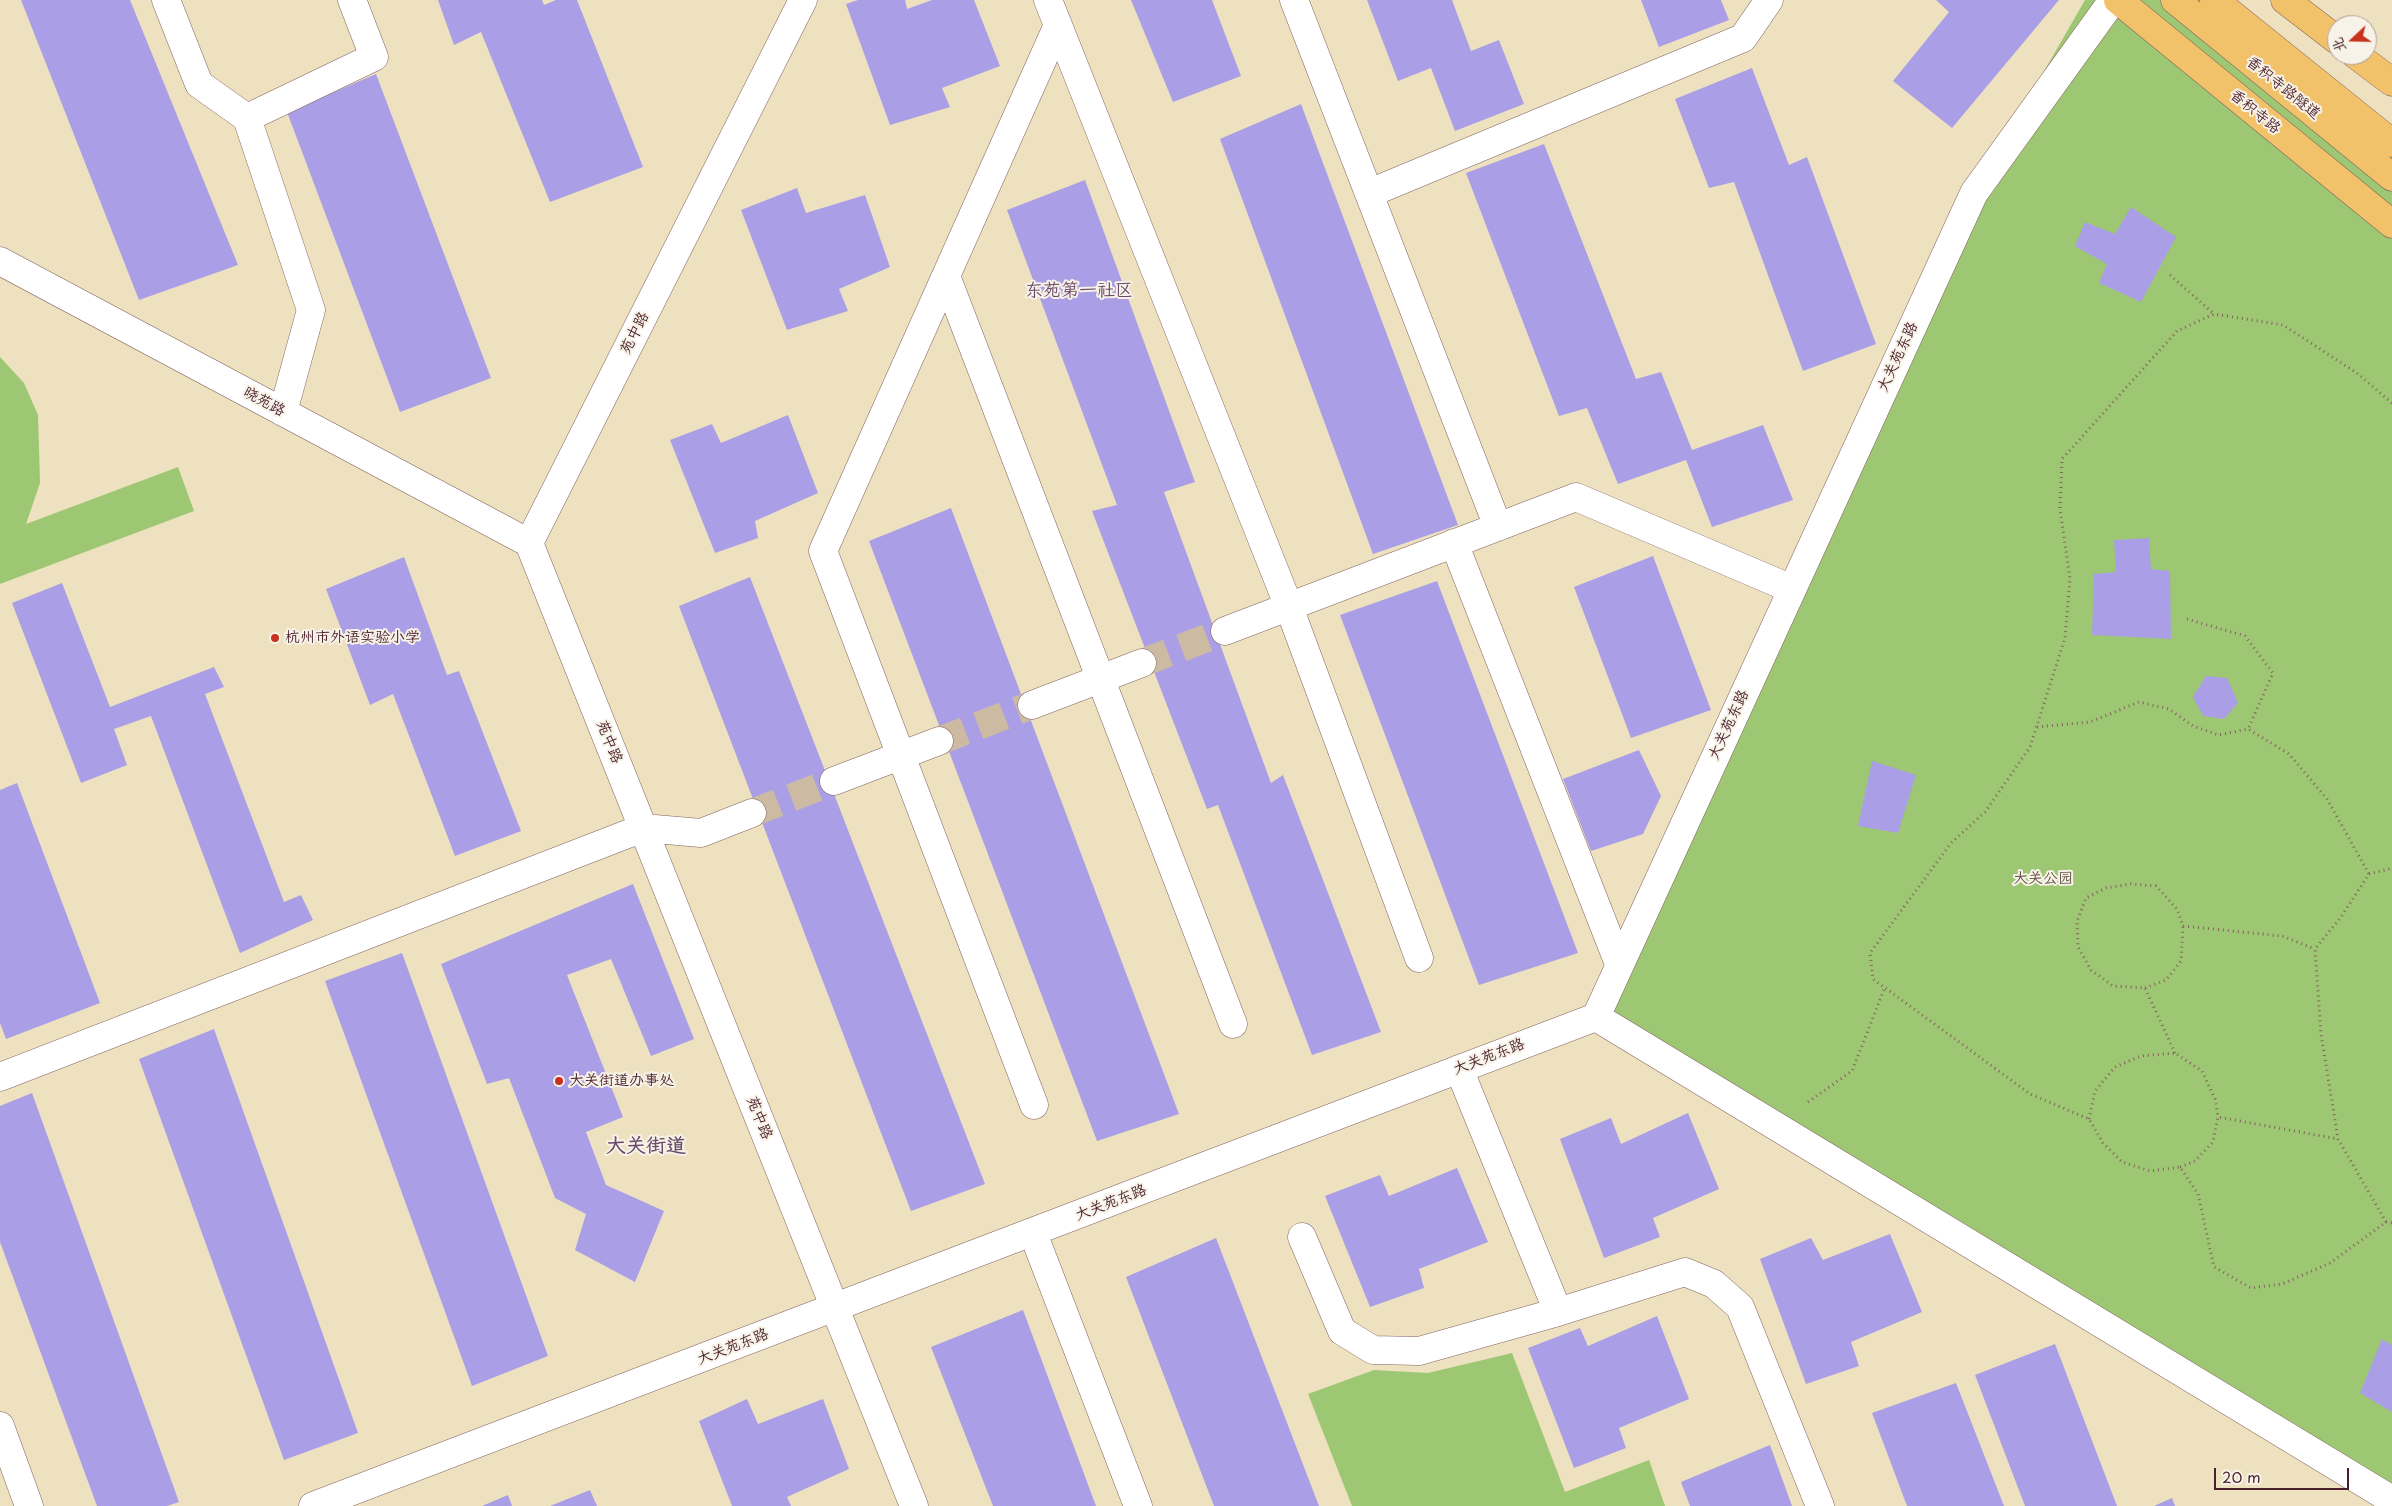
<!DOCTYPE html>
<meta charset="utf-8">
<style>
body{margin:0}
#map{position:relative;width:2392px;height:1506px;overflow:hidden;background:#ede1c0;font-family:"Playpen Sans","LXGW WenKai TC",sans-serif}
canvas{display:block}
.north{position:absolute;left:2327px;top:15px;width:50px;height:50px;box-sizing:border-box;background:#f7f3e8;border:1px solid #b29e9c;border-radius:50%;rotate:249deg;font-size:14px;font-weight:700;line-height:20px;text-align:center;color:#4a1f2b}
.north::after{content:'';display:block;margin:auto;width:18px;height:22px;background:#c8321e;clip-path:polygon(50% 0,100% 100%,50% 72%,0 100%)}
.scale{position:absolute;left:2214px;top:1468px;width:135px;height:22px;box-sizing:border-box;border:2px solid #4a1f2b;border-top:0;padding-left:6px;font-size:15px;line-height:18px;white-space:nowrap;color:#4a1f2b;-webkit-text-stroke:4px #f7f3e8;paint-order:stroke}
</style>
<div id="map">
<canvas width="2392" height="1506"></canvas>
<div class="north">北</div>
<div class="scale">20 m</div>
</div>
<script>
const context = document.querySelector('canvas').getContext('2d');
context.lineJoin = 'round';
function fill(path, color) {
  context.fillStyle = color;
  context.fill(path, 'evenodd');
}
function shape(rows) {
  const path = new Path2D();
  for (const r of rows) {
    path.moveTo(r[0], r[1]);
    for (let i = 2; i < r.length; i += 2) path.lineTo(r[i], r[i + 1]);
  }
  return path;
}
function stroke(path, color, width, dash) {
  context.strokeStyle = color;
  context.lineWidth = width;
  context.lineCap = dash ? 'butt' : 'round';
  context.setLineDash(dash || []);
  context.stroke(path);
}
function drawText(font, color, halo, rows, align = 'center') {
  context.font = font + ' "Playpen Sans","LXGW WenKai TC",sans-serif';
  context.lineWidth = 4;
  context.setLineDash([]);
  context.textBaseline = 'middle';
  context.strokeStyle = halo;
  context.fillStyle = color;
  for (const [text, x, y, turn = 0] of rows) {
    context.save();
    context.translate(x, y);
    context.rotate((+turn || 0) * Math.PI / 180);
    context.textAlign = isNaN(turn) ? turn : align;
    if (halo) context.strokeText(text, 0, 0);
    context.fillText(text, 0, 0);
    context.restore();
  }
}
fill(shape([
 [2085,0,2211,0,2392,156,2392,1500,1596,1017,1974,193],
 [0,357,24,383,38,415,40,483,26,524,178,467,194,511,0,584],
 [1512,1353,1565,1492,1649,1460,1665,1506,1352,1506,1308,1394,1374,1370,1428,1373]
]), '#9ec773');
fill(shape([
 [21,0,130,0,238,265,139,300],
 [438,0,542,0,544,5,556,0,577,0,643,167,550,202,481,32,454,45],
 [858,0,905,0,907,9,932,0,974,0,1000,66,942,88,950,107,890,125,846,4],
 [1131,0,1212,0,1241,76,1173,102],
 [1367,0,1452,0,1471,51,1499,40,1524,104,1455,131,1431,68,1398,81],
 [1641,0,1721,0,1729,20,1659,47],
 [1936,0,2059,0,1952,128,1893,81,1949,12],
 [1752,68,1789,165,1807,157,1876,344,1803,371,1734,182,1709,188,1675,99],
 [376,74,491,378,400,412,287,112],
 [1301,104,1458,525,1373,554,1220,139],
 [1544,144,1636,379,1661,372,1692,450,1763,425,1793,500,1712,527,1686,460,1618,484,1587,408,1559,416,1466,173],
 [1085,180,1195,482,1164,492,1271,783,1283,775,1381,1032,1312,1055,1218,805,1207,809,1092,511,1117,505,1007,210],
 [797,188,806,213,865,195,890,267,839,289,848,311,787,330,741,210],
 [2131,207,2176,237,2141,302,2099,283,2107,264,2075,246,2085,222,2115,234],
 [788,415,818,493,755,521,758,538,715,553,670,440,712,424,721,443],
 [951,508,1179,1114,1097,1141,869,541],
 [2149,538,2151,569,2170,571,2171,639,2092,635,2094,574,2116,572,2114,540],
 [1653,556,1711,710,1631,738,1574,587],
 [404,557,447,675,459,671,521,831,455,856,393,694,370,705,326,589],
 [750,577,985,1184,911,1211,679,606],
 [1437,581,1578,953,1479,985,1340,615],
 [62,583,110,707,214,667,224,687,205,694,284,902,301,895,313,920,240,953,151,716,114,729,127,765,81,783,12,603],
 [2206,676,2227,678,2238,703,2224,719,2203,716,2193,697],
 [1639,750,1661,796,1643,834,1591,851,1563,779],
 [1872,761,1916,775,1898,833,1858,826],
 [17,783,100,1003,6,1039,0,1023,0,790],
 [633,884,694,1039,651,1056,611,959,567,975,623,1117,586,1132,606,1185,664,1211,635,1282,575,1250,586,1214,555,1198,509,1078,487,1084,441,964],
 [402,953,548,1356,472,1386,325,981],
 [214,1029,358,1433,284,1460,139,1059],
 [32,1093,179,1502,167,1506,97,1506,0,1242,0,1106],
 [1688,1113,1719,1189,1653,1218,1660,1237,1604,1258,1560,1139,1611,1118,1621,1144],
 [1457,1168,1488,1242,1419,1269,1424,1288,1370,1307,1325,1196,1380,1175,1389,1196],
 [1890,1234,1922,1312,1851,1342,1859,1366,1806,1384,1760,1259,1811,1238,1823,1260],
 [1216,1238,1319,1506,1214,1506,1126,1277],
 [1023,1310,1096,1506,993,1506,931,1347],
 [1657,1316,1689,1399,1619,1428,1626,1448,1574,1468,1528,1348,1580,1328,1588,1346],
 [2382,1339,2392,1345,2392,1412,2360,1393],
 [2055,1344,2117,1506,2025,1506,1975,1375],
 [1956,1383,2004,1506,1907,1506,1872,1413],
 [747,1399,758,1424,823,1399,849,1469,787,1497,791,1506,732,1506,699,1421],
 [1770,1445,1792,1506,1690,1506,1681,1482],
 [590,1490,597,1506,550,1506],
 [508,1495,512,1506,482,1506],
 [2172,1498,2175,1506,2154,1506]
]), '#aa9fe6');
stroke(shape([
 [1142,663,1225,631],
 [939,741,1032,705],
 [752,813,834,781]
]), '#ccbaa2', 28, [28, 14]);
const minor = shape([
 [166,0,199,84,247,118,311,310,283,412],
 [803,0,529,543,914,1506],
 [1048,0,1289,607,1419,958],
 [1294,0,1498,527],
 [247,118,374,57,352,0],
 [1370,193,1743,38,1769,0],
 [0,261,529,543],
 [946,276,1233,1024],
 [1454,543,1619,964],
 [1225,631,1576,497,1792,589],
 [1032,705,1142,663],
 [834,781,939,741],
 [1596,1017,2392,1500],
 [1459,1069,1558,1312],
 [0,1077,643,828,701,833,752,813],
 [1034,1105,823,551,1058,25],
 [1033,1233,1138,1506],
 [1302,1237,1342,1331,1373,1350,1419,1351,1558,1312,1685,1272,1714,1284,1740,1307,1820,1506],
 [0,1426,29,1506],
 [313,1506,1596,1017,1974,193,2113,0]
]);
const major = shape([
 [2118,0,2392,224],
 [2175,0,2392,177],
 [2214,0,2392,143],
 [2285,0,2337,40],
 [2356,55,2392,82]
]);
stroke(minor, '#83635f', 29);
stroke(major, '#83635f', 29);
stroke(shape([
 [2170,275,2214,314],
 [2392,403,2357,373,2283,325,2214,314,2177,331,2062,459,2060,509,2070,579,2065,638,2030,747,1985,812,1951,843,1870,953,1873,979,2030,1094,2089,1119,2103,1143,2122,1162,2150,1171,2180,1167,2198,1194,2214,1267,2251,1288,2282,1284,2330,1263,2386,1222,2392,1223],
 [2187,619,2245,636,2273,673,2248,729],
 [2037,727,2090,722,2139,702,2169,709,2193,726,2219,735,2248,729,2289,754,2327,799,2369,874],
 [2145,988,2166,980,2181,961,2183,926],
 [2175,1053,2145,988,2113,986,2091,970,2078,947,2077,921,2086,898,2106,888,2131,884,2156,886,2177,909,2183,926,2282,936,2315,949],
 [1808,1102,1852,1071,1885,987],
 [2089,1119,2095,1091,2115,1067,2141,1056,2175,1053,2202,1071,2215,1099,2218,1117],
 [2180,1167,2195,1161,2213,1142,2218,1117,2338,1139],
 [2386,1222,2338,1139,2321,1034,2315,949,2341,917,2369,874,2392,868]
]), '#83635f', 3, [1, 4]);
stroke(minor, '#fff', 28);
stroke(major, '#f2c26a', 28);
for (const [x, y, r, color] of [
 [275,638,5,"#c8321e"],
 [559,1081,5,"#c8321e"]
]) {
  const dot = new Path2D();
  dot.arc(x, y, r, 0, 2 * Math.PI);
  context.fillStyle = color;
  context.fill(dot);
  stroke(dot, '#f7f3e8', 2);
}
drawText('15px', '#4a1f2b', '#f7f3e8', [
 ["香积寺路隧道",2283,88,39],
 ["香积寺路",2255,112,39],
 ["苑中路",635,333,-63],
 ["大关苑东路",1898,357,-65],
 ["晓苑路",264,402,28],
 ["大关苑东路",1729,725,-65],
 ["苑中路",609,742,68],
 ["大关苑东路",1489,1057,-21],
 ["苑中路",759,1118,68],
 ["大关苑东路",1111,1203,-21],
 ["大关苑东路",733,1347,-21]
]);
drawText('15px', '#4a1f2b', '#f7f3e8', [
 ["杭州市外语实验小学",285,638],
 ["大关街道办事处",569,1081]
], 'left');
drawText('15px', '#635141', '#f7f3e8', [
 ["大关公园",2043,879]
]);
drawText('18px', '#6c4c6c', '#f7f3e8', [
 ["东苑第一社区",1079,291]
]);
drawText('bold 20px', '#6c4c6c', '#f7f3e8', [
 ["大关街道",646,1146]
]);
</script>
